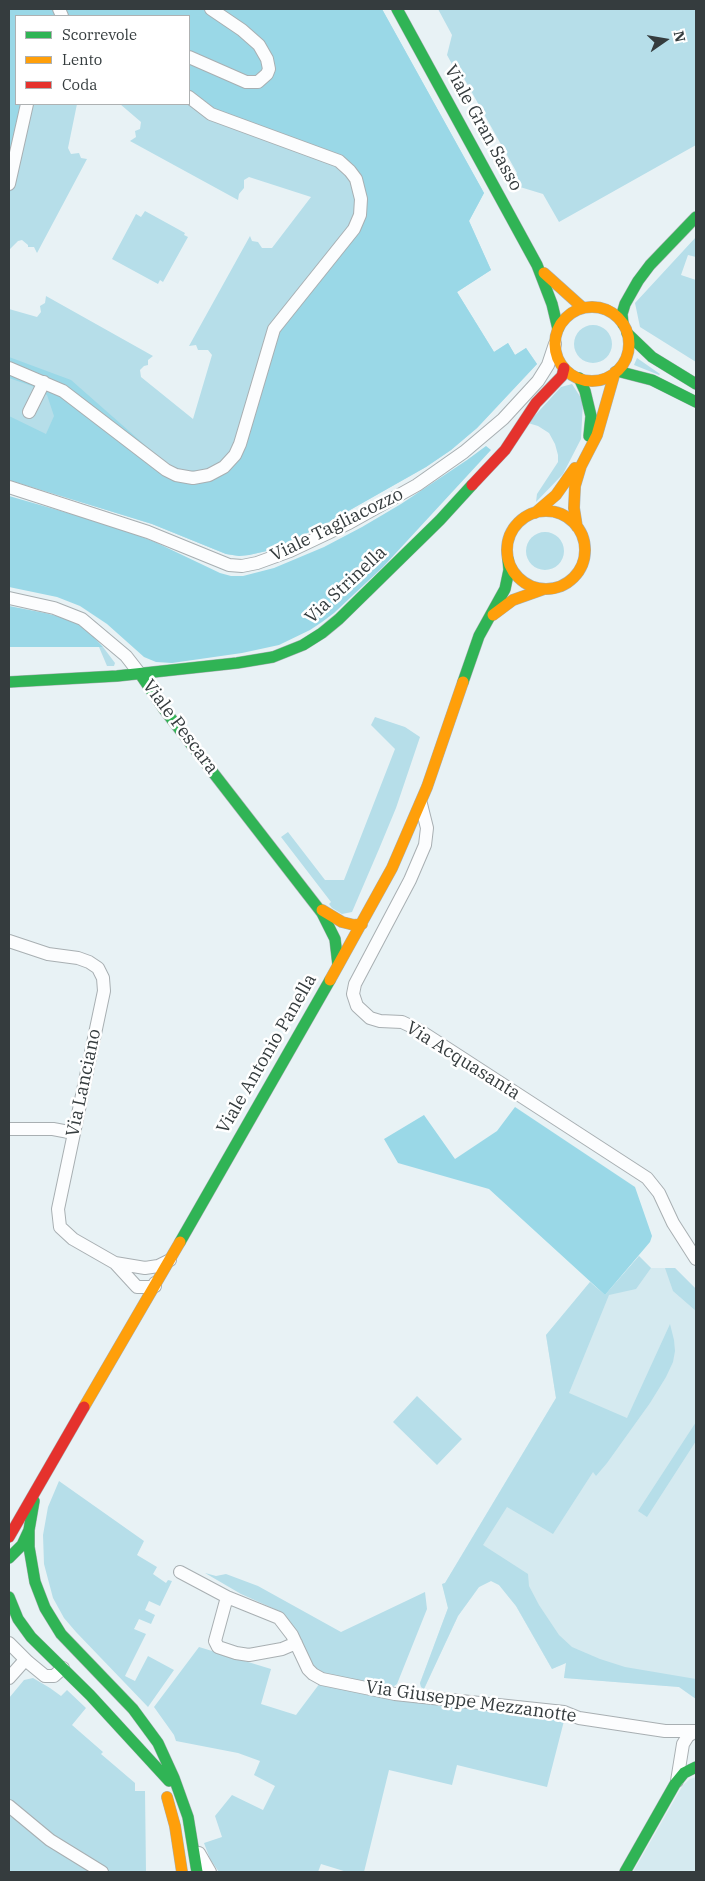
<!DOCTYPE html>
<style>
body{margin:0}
#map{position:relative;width:705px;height:1881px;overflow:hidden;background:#e8f2f5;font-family:"IBM Plex Serif",serif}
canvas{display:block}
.frame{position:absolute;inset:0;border:10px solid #353c3e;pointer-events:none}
.legend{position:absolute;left:15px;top:15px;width:175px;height:90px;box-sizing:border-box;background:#fff;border:1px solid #aeb1b2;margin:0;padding:6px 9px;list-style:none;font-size:15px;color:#353c3e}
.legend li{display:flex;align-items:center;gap:10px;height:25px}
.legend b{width:25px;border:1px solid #aeb1b2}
.north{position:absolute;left:640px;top:15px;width:50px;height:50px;-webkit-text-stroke:4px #fff;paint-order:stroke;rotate:77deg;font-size:14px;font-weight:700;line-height:20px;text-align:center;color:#353c3e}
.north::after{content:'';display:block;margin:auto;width:18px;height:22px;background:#353c3e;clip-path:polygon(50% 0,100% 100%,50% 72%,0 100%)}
</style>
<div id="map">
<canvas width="705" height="1881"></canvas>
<div class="frame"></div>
<ul class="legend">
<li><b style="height:6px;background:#30b455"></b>Scorrevole</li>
<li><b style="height:6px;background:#ff9f0a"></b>Lento</li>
<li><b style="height:6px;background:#e5322d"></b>Coda</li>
</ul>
<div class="north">N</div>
</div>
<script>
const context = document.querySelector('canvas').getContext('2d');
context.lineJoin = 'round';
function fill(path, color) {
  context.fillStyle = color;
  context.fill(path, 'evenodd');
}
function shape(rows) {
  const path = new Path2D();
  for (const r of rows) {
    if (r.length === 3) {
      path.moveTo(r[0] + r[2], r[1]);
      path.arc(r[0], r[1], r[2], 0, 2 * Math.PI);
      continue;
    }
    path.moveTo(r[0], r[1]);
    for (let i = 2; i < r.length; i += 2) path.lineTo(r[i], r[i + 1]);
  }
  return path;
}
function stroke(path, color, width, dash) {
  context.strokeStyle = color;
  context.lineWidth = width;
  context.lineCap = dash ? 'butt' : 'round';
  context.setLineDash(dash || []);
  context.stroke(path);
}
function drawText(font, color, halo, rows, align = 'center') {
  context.font = font + ' "IBM Plex Serif",serif';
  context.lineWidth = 5;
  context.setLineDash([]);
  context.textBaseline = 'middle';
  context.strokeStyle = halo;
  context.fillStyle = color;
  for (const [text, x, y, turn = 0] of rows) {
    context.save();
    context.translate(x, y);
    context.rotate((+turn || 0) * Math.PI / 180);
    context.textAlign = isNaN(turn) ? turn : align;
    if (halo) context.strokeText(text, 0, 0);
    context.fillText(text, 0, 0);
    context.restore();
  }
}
fill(shape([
 [639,1256,651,1268,675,1268,696,1289,696,1699,679,1687,564,1678,566,1663,552,1669,516,1606,499,1585,491,1581,479,1587,458,1616,424,1689,421,1687,420,1683,448,1608,442,1584,445,1583,556,1398,546,1335,590,1282,605,1295],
 [696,1777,696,1872,633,1872,683,1785,690,1779]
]), '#d5eaf0');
fill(shape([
 [9,9,382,9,484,193,469,221,491,270,457,292,494,352,508,343,515,355,526,348,537,364,477,428,451,450,426,467,320,527,271,550,249,555,239,556,226,554,152,524,9,480,9,309,37,317,41,312,40,306,45,303,46,296,153,356,148,360,148,365,144,366,140,370,141,377,193,419,212,355,208,350,198,350,196,345,189,346,250,236,252,241,258,242,262,248,272,248,311,197,249,177,244,180,244,188,239,194,238,200,130,141,136,137,135,131,140,129,141,122,120,104,189,104,189,16,16,16,16,104,77,104,68,148,71,154,79,153,81,158,87,159,37,253,34,247,28,247,28,245,22,240,18,241,9,250],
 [438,9,696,9,696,145,559,222,543,194,520,187,514,176,517,173,456,64,453,66,447,55,452,35],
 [145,211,185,233,184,235,188,237,163,282,160,280,158,284,112,259,136,214,141,217],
 [696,237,696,257,688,255,681,275,696,280,696,362,640,327,635,303],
 [593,344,19],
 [637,358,660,374,659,375,634,365],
 [572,384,583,401,581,439,563,474,536,502,537,494,558,462,558,455,555,444,549,433,538,426,528,423,561,387],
 [545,551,19],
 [99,647,103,647,115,663,114,666,107,666],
 [375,717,405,727,420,737,396,808,379,849,352,912,342,914,332,908,329,904,331,902,281,837,288,832,325,880,344,880,395,749,371,725],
 [639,1256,651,1268,636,1289,609,1295,569,1393,627,1418,670,1324,674,1340,675,1351,673,1362,666,1377,650,1403,607,1463,596,1476,593,1472,553,1534,507,1507,483,1545,528,1574,529,1586,539,1605,559,1635,572,1647,600,1659,625,1667,696,1679,696,1699,679,1687,564,1678,566,1663,552,1669,516,1606,499,1585,491,1581,479,1587,458,1616,424,1689,421,1687,420,1683,448,1608,442,1584,445,1583,556,1398,546,1335,590,1282,605,1295],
 [665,1268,675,1268,696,1289,696,1311,673,1291],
 [417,1396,462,1439,437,1465,393,1422],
 [696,1422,696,1441,647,1517,638,1511],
 [59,1481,144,1541,137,1555,157,1567,153,1574,166,1583,168,1580,172,1581,160,1606,149,1601,145,1610,155,1615,151,1624,139,1619,134,1629,146,1634,125,1676,135,1681,148,1656,174,1670,148,1707,76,1632,64,1618,53,1598,44,1564,43,1535,48,1507],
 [205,1573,216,1576,226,1574,258,1586,341,1632,425,1592,427,1609,397,1684,390,1689,322,1673,314,1667,298,1635,285,1615,279,1611,241,1594],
 [199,1647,271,1669,261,1704,296,1715,320,1683,565,1717,547,1787,457,1765,452,1785,389,1770,364,1872,347,1872,321,1864,318,1872,219,1872,210,1859,204,1843,222,1837,215,1816,232,1795,263,1810,275,1786,254,1775,260,1761,238,1753,176,1741,174,1735,154,1707],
 [33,1678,50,1688,61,1696,67,1690,86,1708,72,1725,103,1752,101,1754,135,1783,135,1791,145,1791,146,1872,9,1872,9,1698,24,1680]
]), '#b6dee9');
fill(shape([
 [9,9,382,9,484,193,469,221,491,270,457,292,494,352,508,343,515,355,526,348,537,364,477,428,451,450,426,467,320,527,271,550,249,555,239,556,226,554,152,524,9,480,9,416,46,434,54,416,47,395,32,386,9,378,9,357,71,380,163,461,172,466,187,471,202,470,210,468,222,460,232,448,235,441,270,326,346,229,354,215,356,199,349,180,341,169,328,161,208,119,187,104,189,104,189,16,16,16,16,104,33,104,15,186,9,193],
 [486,446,491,450,383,567,334,613,322,622,310,630,279,645,242,653,172,663,156,662,144,657,107,624,80,606,57,597,9,587,9,496,113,526,155,542,220,573,231,576,243,576,274,568,324,547,362,527,401,504,467,460],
 [9,606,45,613,72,620,90,633,103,647,9,647],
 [515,1107,635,1187,652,1236,650,1242,605,1295,489,1189,398,1163,384,1139,424,1115,455,1159,497,1131]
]), '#9ad8e7');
const street = shape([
 [59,9,62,16],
 [189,57,246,82,258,82,267,74,269,69,267,59,259,45,242,30,211,9],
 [9,184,27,104],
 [9,368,63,391,166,470,176,475,193,478,209,475,224,467,235,455,240,444,274,329,354,229,360,215,361,199,356,179,350,171,339,161,211,114,189,97],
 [29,412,44,382],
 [9,487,148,532,229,565,242,566,257,563,290,551,349,523,417,485,464,452,503,419,538,381,548,365,555,344],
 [9,598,54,608,82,619,126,656,140,674],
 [421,804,427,828,425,845,410,880,355,984,353,994,357,1006,370,1018,380,1021,402,1022,419,1030,647,1178,659,1193,673,1223,696,1259],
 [9,941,48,954,78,958,89,962,98,968,103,978,104,991,58,1209,60,1227,73,1239,115,1263,145,1268,158,1266,170,1260],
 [9,1129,53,1129,74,1133],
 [115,1263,137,1287,152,1287,155,1286,155,1283],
 [180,1572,227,1597,279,1618,292,1635,308,1669,313,1674,322,1679,395,1694,564,1712,579,1718,665,1731,696,1731],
 [227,1597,215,1641,218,1647,236,1653,249,1655,282,1649,296,1643],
 [9,1643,28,1662,45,1676,54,1676,63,1668],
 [9,1678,25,1660],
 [677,1781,683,1744,688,1736,696,1731],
 [9,1806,50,1840,102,1872],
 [199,1853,210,1872]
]);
const fast = shape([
 [397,9,537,265,552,304,558,329],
 [623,324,622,314,625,304,638,281,650,265,696,217],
 [627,333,652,357,696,384],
 [617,371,652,380,696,402],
 [579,378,585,391,591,416,589,436],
 [140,674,163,708,322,913,335,939,338,965],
 [9,682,117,676,237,663,273,657,303,645,322,633,339,619,440,520,472,485],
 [463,682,479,636,505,589,509,570,508,559],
 [180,1242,330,980],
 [34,1501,29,1530,29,1547,35,1582,45,1608,61,1634,133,1709,158,1743,174,1778,188,1817,197,1872],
 [9,1558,22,1545,29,1530],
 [9,1597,18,1619,31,1637,90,1695,169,1781],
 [625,1872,675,1784,684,1773,696,1767]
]);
const slow = shape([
 [544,273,583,308],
 [592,344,37],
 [546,550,39],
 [535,513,556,495,575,468],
 [577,527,574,508,575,486,581,466,597,435,615,372],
 [493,615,513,600,544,589],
 [322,910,342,922,354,925,362,924],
 [330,980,392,868,427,787,463,682],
 [84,1407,180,1242],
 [167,1797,175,1826,182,1872]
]);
const jam = shape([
 [472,485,505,450,536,403,562,376,564,368],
 [9,1537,84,1407]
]);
stroke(street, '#a8afb2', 14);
stroke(fast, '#a8afb2', 12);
stroke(slow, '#a8afb2', 12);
stroke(jam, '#a8afb2', 12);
stroke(street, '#fcfdfe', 12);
stroke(fast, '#30b455', 11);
stroke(slow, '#ff9f0a', 11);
stroke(jam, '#e5322d', 11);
drawText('18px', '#353c3e', '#fff', [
 ["Viale Gran Sasso",483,128,61],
 ["Viale Tagliacozzo",337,525,-26],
 ["Via Strinella",346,585,-43],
 ["Viale Pescara",180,727,53],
 ["Viale Antonio Panella",267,1054,-60],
 ["Via Acquasanta",463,1061,32],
 ["Via Lanciano",84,1083,-78],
 ["Via Giuseppe Mezzanotte",471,1702,8]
]);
</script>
